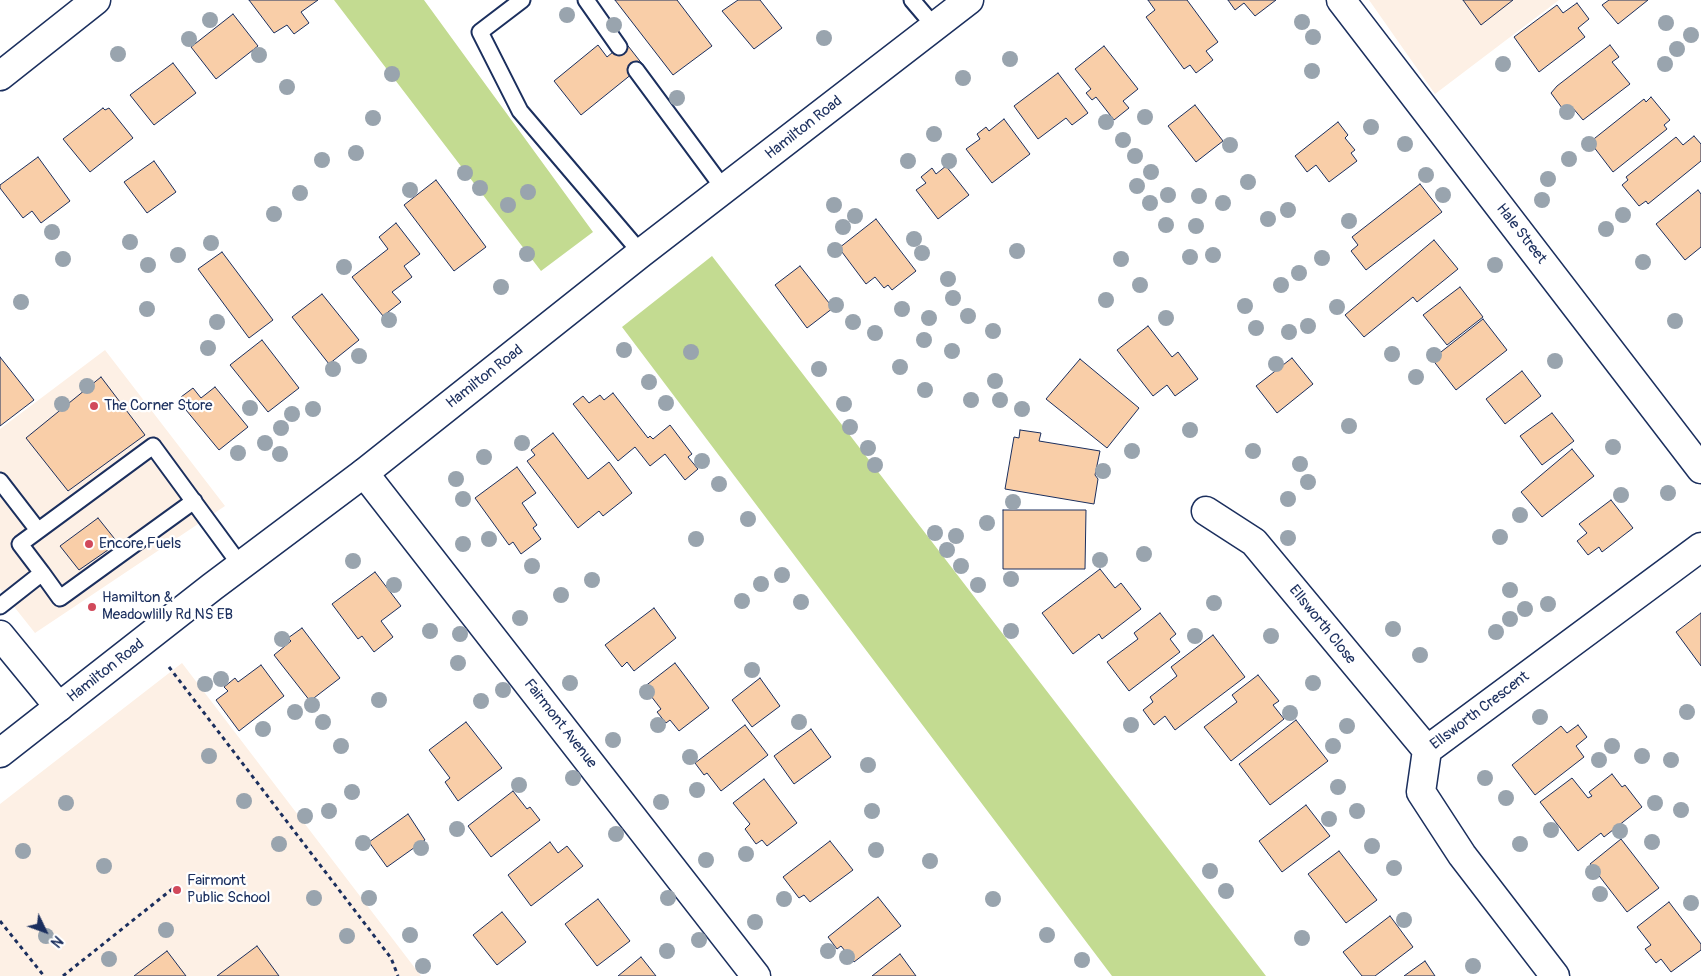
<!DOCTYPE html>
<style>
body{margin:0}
#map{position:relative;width:1701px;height:976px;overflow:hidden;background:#fff;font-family:Pangolin,sans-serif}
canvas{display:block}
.north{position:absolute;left:20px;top:906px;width:50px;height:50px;-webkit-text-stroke:4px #fff;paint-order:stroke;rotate:132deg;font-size:14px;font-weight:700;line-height:20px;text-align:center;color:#1b2f5e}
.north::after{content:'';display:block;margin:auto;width:18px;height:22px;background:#1b2f5e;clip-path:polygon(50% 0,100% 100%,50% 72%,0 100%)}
</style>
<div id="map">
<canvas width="1701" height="976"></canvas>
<div class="north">N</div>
</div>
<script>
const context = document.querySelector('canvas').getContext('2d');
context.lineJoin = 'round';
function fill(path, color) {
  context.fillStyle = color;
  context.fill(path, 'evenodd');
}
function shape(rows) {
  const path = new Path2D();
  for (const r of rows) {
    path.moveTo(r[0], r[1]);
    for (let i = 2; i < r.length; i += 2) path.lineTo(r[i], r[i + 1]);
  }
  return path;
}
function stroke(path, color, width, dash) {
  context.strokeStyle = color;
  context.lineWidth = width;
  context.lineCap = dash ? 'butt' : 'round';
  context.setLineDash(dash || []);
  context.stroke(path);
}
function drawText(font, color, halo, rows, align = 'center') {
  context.font = font + ' Pangolin,sans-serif';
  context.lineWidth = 4.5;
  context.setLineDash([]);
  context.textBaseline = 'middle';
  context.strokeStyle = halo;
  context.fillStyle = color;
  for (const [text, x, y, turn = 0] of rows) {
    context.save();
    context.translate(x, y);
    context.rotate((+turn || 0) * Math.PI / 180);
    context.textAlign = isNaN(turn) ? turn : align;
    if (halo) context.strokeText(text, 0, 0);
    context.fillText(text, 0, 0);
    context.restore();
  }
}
fill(shape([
 [1369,0,1559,0,1435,94],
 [105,350,225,506,35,633,0,589,0,429],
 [182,663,421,976,0,976,0,804]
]), '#fdf0e5');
fill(shape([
 [334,0,424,0,593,232,541,271],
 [712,256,1266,976,1112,976,622,327]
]), '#c3db91');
const building = shape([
 [249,0,318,0,301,12,309,23,294,34,287,25,274,33,249,0],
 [615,0,677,0,712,46,673,75,615,0],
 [738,0,760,0,782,28,754,49,722,11,738,0],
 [1148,0,1187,0,1218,42,1206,51,1213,60,1196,73,1190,65,1184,69,1146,17,1155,10,1148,0],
 [1228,0,1276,0,1255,16,1244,3,1235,10,1228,0],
 [1463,0,1513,0,1481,25,1463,0],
 [1609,0,1648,0,1618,24,1602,5,1609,0],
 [1577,3,1589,19,1578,28,1585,37,1539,72,1514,37,1557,5,1563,13,1577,3],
 [233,14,258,46,216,79,191,47,233,14],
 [625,42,643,65,581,115,554,81,598,45,607,57,625,42],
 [1610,45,1619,57,1612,62,1630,84,1583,120,1572,107,1565,112,1551,93,1557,86,1610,45],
 [1104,46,1138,89,1123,101,1129,108,1114,120,1096,97,1092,100,1086,93,1091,89,1075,69,1104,46],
 [173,63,196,93,154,125,130,95,173,63],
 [1058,73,1088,113,1072,125,1066,118,1038,139,1014,106,1058,73],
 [1651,97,1670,120,1664,125,1667,129,1613,172,1590,142,1644,99,1646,102,1651,97],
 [1195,105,1223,141,1196,162,1168,126,1195,105],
 [103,108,105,110,109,108,133,138,90,172,63,139,103,108],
 [1004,119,1030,154,992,183,966,149,980,139,977,134,986,127,989,131,1004,119],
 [1338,122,1348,135,1345,138,1355,150,1351,153,1357,161,1329,182,1316,165,1307,172,1295,156,1338,122],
 [1694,136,1701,144,1701,161,1648,204,1646,201,1639,206,1622,185,1628,180,1626,177,1676,137,1683,145,1694,136],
 [38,157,70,201,41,223,32,211,23,218,0,188,0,185,38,157],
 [154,161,176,192,147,213,124,182,154,161],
 [946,166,969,195,938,219,916,190,926,183,921,177,932,168,936,174,946,166],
 [436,180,486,247,454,271,404,205,436,180],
 [1420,184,1442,212,1366,270,1351,251,1358,245,1352,237,1420,184],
 [1698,190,1701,194,1701,247,1685,260,1656,224,1698,190],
 [876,219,916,271,892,290,888,285,884,288,875,277,866,284,839,248,876,219],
 [396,223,420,254,404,266,412,277,392,292,401,302,383,316,352,277,388,249,379,237,396,223],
 [1434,240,1458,269,1417,302,1413,297,1364,337,1345,315,1434,240],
 [222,252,273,320,249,338,198,269,222,252],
 [800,266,833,308,807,328,775,285,800,266],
 [1460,287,1483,317,1447,345,1423,315,1460,287],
 [322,294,359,340,329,364,292,317,322,294],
 [1483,319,1507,350,1456,390,1432,359,1483,319],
 [1148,326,1172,357,1178,352,1198,379,1175,396,1167,385,1153,396,1117,350,1148,326],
 [262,340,299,388,268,412,230,365,262,340],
 [0,357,34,400,0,426,0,357],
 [1292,358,1313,384,1277,413,1256,386,1292,358],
 [1080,359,1139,408,1107,448,1046,399,1080,359],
 [1522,371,1541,396,1505,424,1486,399,1522,371],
 [101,377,145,435,68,491,26,438,101,377],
 [215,387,248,427,219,450,186,410,190,407,181,397,193,388,201,398,215,387],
 [613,393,648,438,650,436,653,439,670,425,692,454,688,457,698,469,685,480,665,454,650,466,635,447,618,461,573,404,583,396,589,403,600,395,604,400,613,393],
 [1552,413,1574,441,1542,465,1520,436,1552,413],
 [1020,430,1041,433,1039,441,1100,451,1095,475,1098,479,1094,504,1005,489,1014,437,1019,438,1020,430],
 [553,433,588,479,609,462,632,493,603,516,599,511,578,528,527,461,535,455,531,450,553,433],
 [1572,449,1594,476,1542,517,1521,492,1572,449],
 [517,467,536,493,522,503,537,525,533,528,541,539,521,554,513,542,509,545,475,498,517,467],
 [1611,500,1633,528,1602,552,1599,547,1588,555,1577,541,1587,533,1579,524,1611,500],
 [1003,510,1086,510,1085,569,1003,569,1003,510],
 [98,518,118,543,79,570,60,546,98,518],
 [1100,569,1115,588,1121,583,1141,609,1102,639,1099,634,1073,654,1042,613,1100,569],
 [375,572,401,606,381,621,393,637,374,652,362,636,358,639,332,604,375,572],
 [654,608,676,638,634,671,627,662,622,667,605,645,654,608],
 [1160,613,1176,634,1170,639,1180,652,1129,691,1107,662,1138,639,1134,633,1160,613],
 [1701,613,1701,666,1676,632,1701,613],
 [302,628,340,678,310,701,274,655,291,641,288,638,302,628],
 [1213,635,1245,677,1175,730,1165,716,1154,725,1143,710,1153,702,1150,697,1177,676,1171,667,1213,635],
 [675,663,709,708,679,731,670,720,666,723,657,712,661,709,644,687,675,663],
 [261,665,284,696,239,731,216,700,228,691,224,687,235,678,238,682,261,665],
 [1258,675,1279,701,1273,705,1284,719,1231,761,1204,727,1237,702,1232,695,1258,675],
 [760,678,780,706,752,727,732,700,760,678],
 [1296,720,1328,761,1270,805,1239,764,1296,720],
 [466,722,502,768,458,801,445,782,450,778,429,750,466,722],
 [745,725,768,755,721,791,707,773,704,775,695,763,745,725],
 [1578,725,1587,737,1576,746,1584,757,1535,795,1512,765,1561,726,1567,733,1578,725],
 [811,729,831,757,794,784,774,756,811,729],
 [1612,774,1622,787,1625,785,1642,807,1604,837,1601,833,1578,851,1540,802,1572,778,1588,798,1592,796,1589,792,1612,774],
 [764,779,797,823,767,846,762,840,756,844,745,829,750,824,733,803,764,779],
 [513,791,527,809,530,807,540,820,491,857,468,826,513,791],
 [1306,805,1330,836,1282,872,1259,841,1306,805],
 [408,814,425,840,387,867,369,842,408,814],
 [1621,839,1659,888,1627,912,1590,864,1621,839],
 [830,841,853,870,810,902,804,895,799,898,783,877,830,841],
 [550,842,558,853,567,846,583,866,531,906,508,875,550,842],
 [1339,851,1377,900,1346,923,1308,874,1339,851],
 [878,897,901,926,854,962,841,946,837,949,828,937,878,897],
 [598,899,630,941,597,966,565,924,598,899],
 [1669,902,1701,944,1701,950,1671,972,1661,959,1656,963,1645,949,1651,945,1637,927,1669,902],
 [502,912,526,942,497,965,473,935,502,912],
 [1390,916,1413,947,1375,976,1362,976,1343,952,1390,916],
 [257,946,279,976,217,976,257,946],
 [167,951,186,976,134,976,167,951],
 [900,954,916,976,872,976,900,954],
 [641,957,656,976,618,976,641,957],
 [1425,961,1435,976,1404,976,1425,961]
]);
fill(building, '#f9cea8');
stroke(building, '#1b2f5e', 1);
const lane = shape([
 [522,0,480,32,520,111,641,253],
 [586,0,619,47],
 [912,0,935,27],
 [636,70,724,189],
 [0,481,37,529],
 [42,573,60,598,194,501],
 [0,606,42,573,20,544,153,446,241,566]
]);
const street = shape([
 [0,76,96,0],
 [364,473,756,976],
 [1206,511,1254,542,1427,750],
 [0,635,59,707],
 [1555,976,1462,855,1421,792,1427,750,1701,547]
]);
const secondary = shape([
 [1341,0,1701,469],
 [0,753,212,587,364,473,641,253,969,0]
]);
stroke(lane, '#1b2f5e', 19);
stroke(street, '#1b2f5e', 31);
stroke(secondary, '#1b2f5e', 31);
stroke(shape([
 [169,667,391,958,398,976],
 [0,921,44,976],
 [63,976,176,886]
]), '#1b2f5e', 3, [4, 4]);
stroke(lane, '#fff', 15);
stroke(street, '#fff', 28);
stroke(secondary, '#fff', 28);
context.fillStyle = '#99a4ae';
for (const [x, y] of [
 [567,15],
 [210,20],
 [1302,22],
 [1666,23],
 [614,25],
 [1691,35],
 [1313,37],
 [824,38],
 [189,39],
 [1677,49],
 [118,54],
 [259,55],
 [1010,59],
 [1503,64],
 [1665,64],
 [1312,71],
 [392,74],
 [963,78],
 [287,87],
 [677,98],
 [1567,112],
 [1145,117],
 [373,118],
 [1106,122],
 [1371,127],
 [934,134],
 [1123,140],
 [1405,144],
 [1589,144],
 [1230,145],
 [356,153],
 [1135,156],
 [1569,159],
 [322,160],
 [908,161],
 [949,161],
 [1151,172],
 [465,173],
 [1426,175],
 [1548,179],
 [1248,182],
 [1137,186],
 [480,188],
 [410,190],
 [528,192],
 [300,193],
 [1168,195],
 [1443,195],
 [1199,196],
 [1542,200],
 [1150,203],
 [1223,203],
 [508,205],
 [834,205],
 [1288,210],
 [274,214],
 [1623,215],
 [855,216],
 [1268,219],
 [1349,221],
 [1166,225],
 [1196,226],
 [843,227],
 [1606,229],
 [52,232],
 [914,239],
 [130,242],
 [211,243],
 [835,250],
 [1017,251],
 [922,253],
 [527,254],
 [178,255],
 [1213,255],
 [1190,257],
 [1322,258],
 [63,259],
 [1121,259],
 [1643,262],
 [148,265],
 [1495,265],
 [344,267],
 [1299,273],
 [948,279],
 [1140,285],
 [1281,285],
 [501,287],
 [953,298],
 [1106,300],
 [21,302],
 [836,305],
 [1245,306],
 [1337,307],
 [147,309],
 [902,309],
 [968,316],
 [929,318],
 [1166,318],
 [389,320],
 [1675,321],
 [217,322],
 [853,322],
 [1308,326],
 [1256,328],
 [993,331],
 [1289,332],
 [875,333],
 [924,340],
 [208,348],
 [624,350],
 [952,351],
 [691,352],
 [1392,354],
 [1434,355],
 [359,356],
 [1555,361],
 [1276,364],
 [900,367],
 [333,369],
 [819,369],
 [1416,377],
 [995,381],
 [649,382],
 [87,386],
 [925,390],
 [971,400],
 [1000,400],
 [666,403],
 [62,404],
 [844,404],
 [250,408],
 [313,409],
 [1022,409],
 [292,414],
 [1349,426],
 [850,427],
 [281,428],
 [1190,430],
 [265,443],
 [522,443],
 [1613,447],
 [868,448],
 [1132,451],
 [1253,451],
 [238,453],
 [280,454],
 [484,457],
 [702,461],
 [1300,464],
 [875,465],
 [1103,471],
 [456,479],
 [1308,482],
 [719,484],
 [1668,493],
 [1621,495],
 [463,499],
 [1288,499],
 [1013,502],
 [1520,515],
 [748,519],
 [987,523],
 [935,533],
 [956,536],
 [1500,537],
 [1288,538],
 [489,539],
 [696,539],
 [463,544],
 [947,550],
 [1144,554],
 [1100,560],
 [353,561],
 [532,566],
 [961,566],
 [782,575],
 [1011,579],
 [592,580],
 [761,584],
 [394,585],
 [978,585],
 [1510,590],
 [561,595],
 [742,601],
 [801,602],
 [1214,603],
 [1548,604],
 [1525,609],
 [520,618],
 [1510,619],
 [1393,629],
 [430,631],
 [1011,631],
 [1496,632],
 [460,634],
 [1195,636],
 [1271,636],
 [282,639],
 [1420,655],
 [458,663],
 [752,670],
 [221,679],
 [570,683],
 [1313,683],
 [205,684],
 [503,690],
 [647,692],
 [379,700],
 [481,701],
 [312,705],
 [295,712],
 [1687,712],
 [1290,713],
 [1540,717],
 [323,722],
 [799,722],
 [658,725],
 [1131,725],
 [1347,726],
 [263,729],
 [613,740],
 [341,746],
 [1333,746],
 [1612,746],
 [209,756],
 [1642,756],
 [690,757],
 [1599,760],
 [1671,760],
 [868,765],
 [573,778],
 [1485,778],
 [519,785],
 [1338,787],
 [697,790],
 [352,792],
 [1506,798],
 [244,801],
 [661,802],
 [66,803],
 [1655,803],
 [1681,810],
 [329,811],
 [872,811],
 [1357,811],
 [305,816],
 [1329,819],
 [457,829],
 [1551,830],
 [1620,831],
 [616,834],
 [1652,842],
 [363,843],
 [279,844],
 [1520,844],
 [1372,846],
 [421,848],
 [876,850],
 [23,851],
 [746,854],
 [706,860],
 [930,861],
 [104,866],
 [1394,868],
 [1210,871],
 [1593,872],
 [1226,891],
 [1600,894],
 [314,898],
 [369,898],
 [668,898],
 [784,899],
 [993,899],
 [1691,903],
 [1404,920],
 [755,922],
 [166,930],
 [410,935],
 [1047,935],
 [46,936],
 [347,936],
 [1302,938],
 [699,940],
 [667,951],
 [828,951],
 [847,957],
 [109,959],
 [1082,960],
 [423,966],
 [1473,966]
]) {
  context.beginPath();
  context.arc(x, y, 8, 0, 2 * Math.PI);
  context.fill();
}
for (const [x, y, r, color] of [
 [94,406,5,"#d1495b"],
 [89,544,5,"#d1495b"],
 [92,607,5,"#d1495b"],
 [177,890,5,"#d1495b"]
]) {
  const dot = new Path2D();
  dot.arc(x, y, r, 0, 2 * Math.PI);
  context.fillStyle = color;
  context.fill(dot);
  stroke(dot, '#fff', 2);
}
drawText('15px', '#1b2f5e', '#fff', [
 ["Hamilton Road",804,128,-38],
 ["Hale Street",1521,234,52],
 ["Hamilton Road",485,377,-38],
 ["Ellsworth Close",1322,625,51],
 ["Hamilton Road",106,671,-38],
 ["Ellsworth Crescent",1480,711,-37],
 ["Fairmont Avenue",560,724,52]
]);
drawText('15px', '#1b2f5e', '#fff', [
 ["The Corner Store",104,406],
 ["Encore Fuels",99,544],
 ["Hamilton &",102,598],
 ["Meadowlilly Rd NS EB",102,615],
 ["Fairmont",187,881],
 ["Public School",187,898]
], 'left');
</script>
